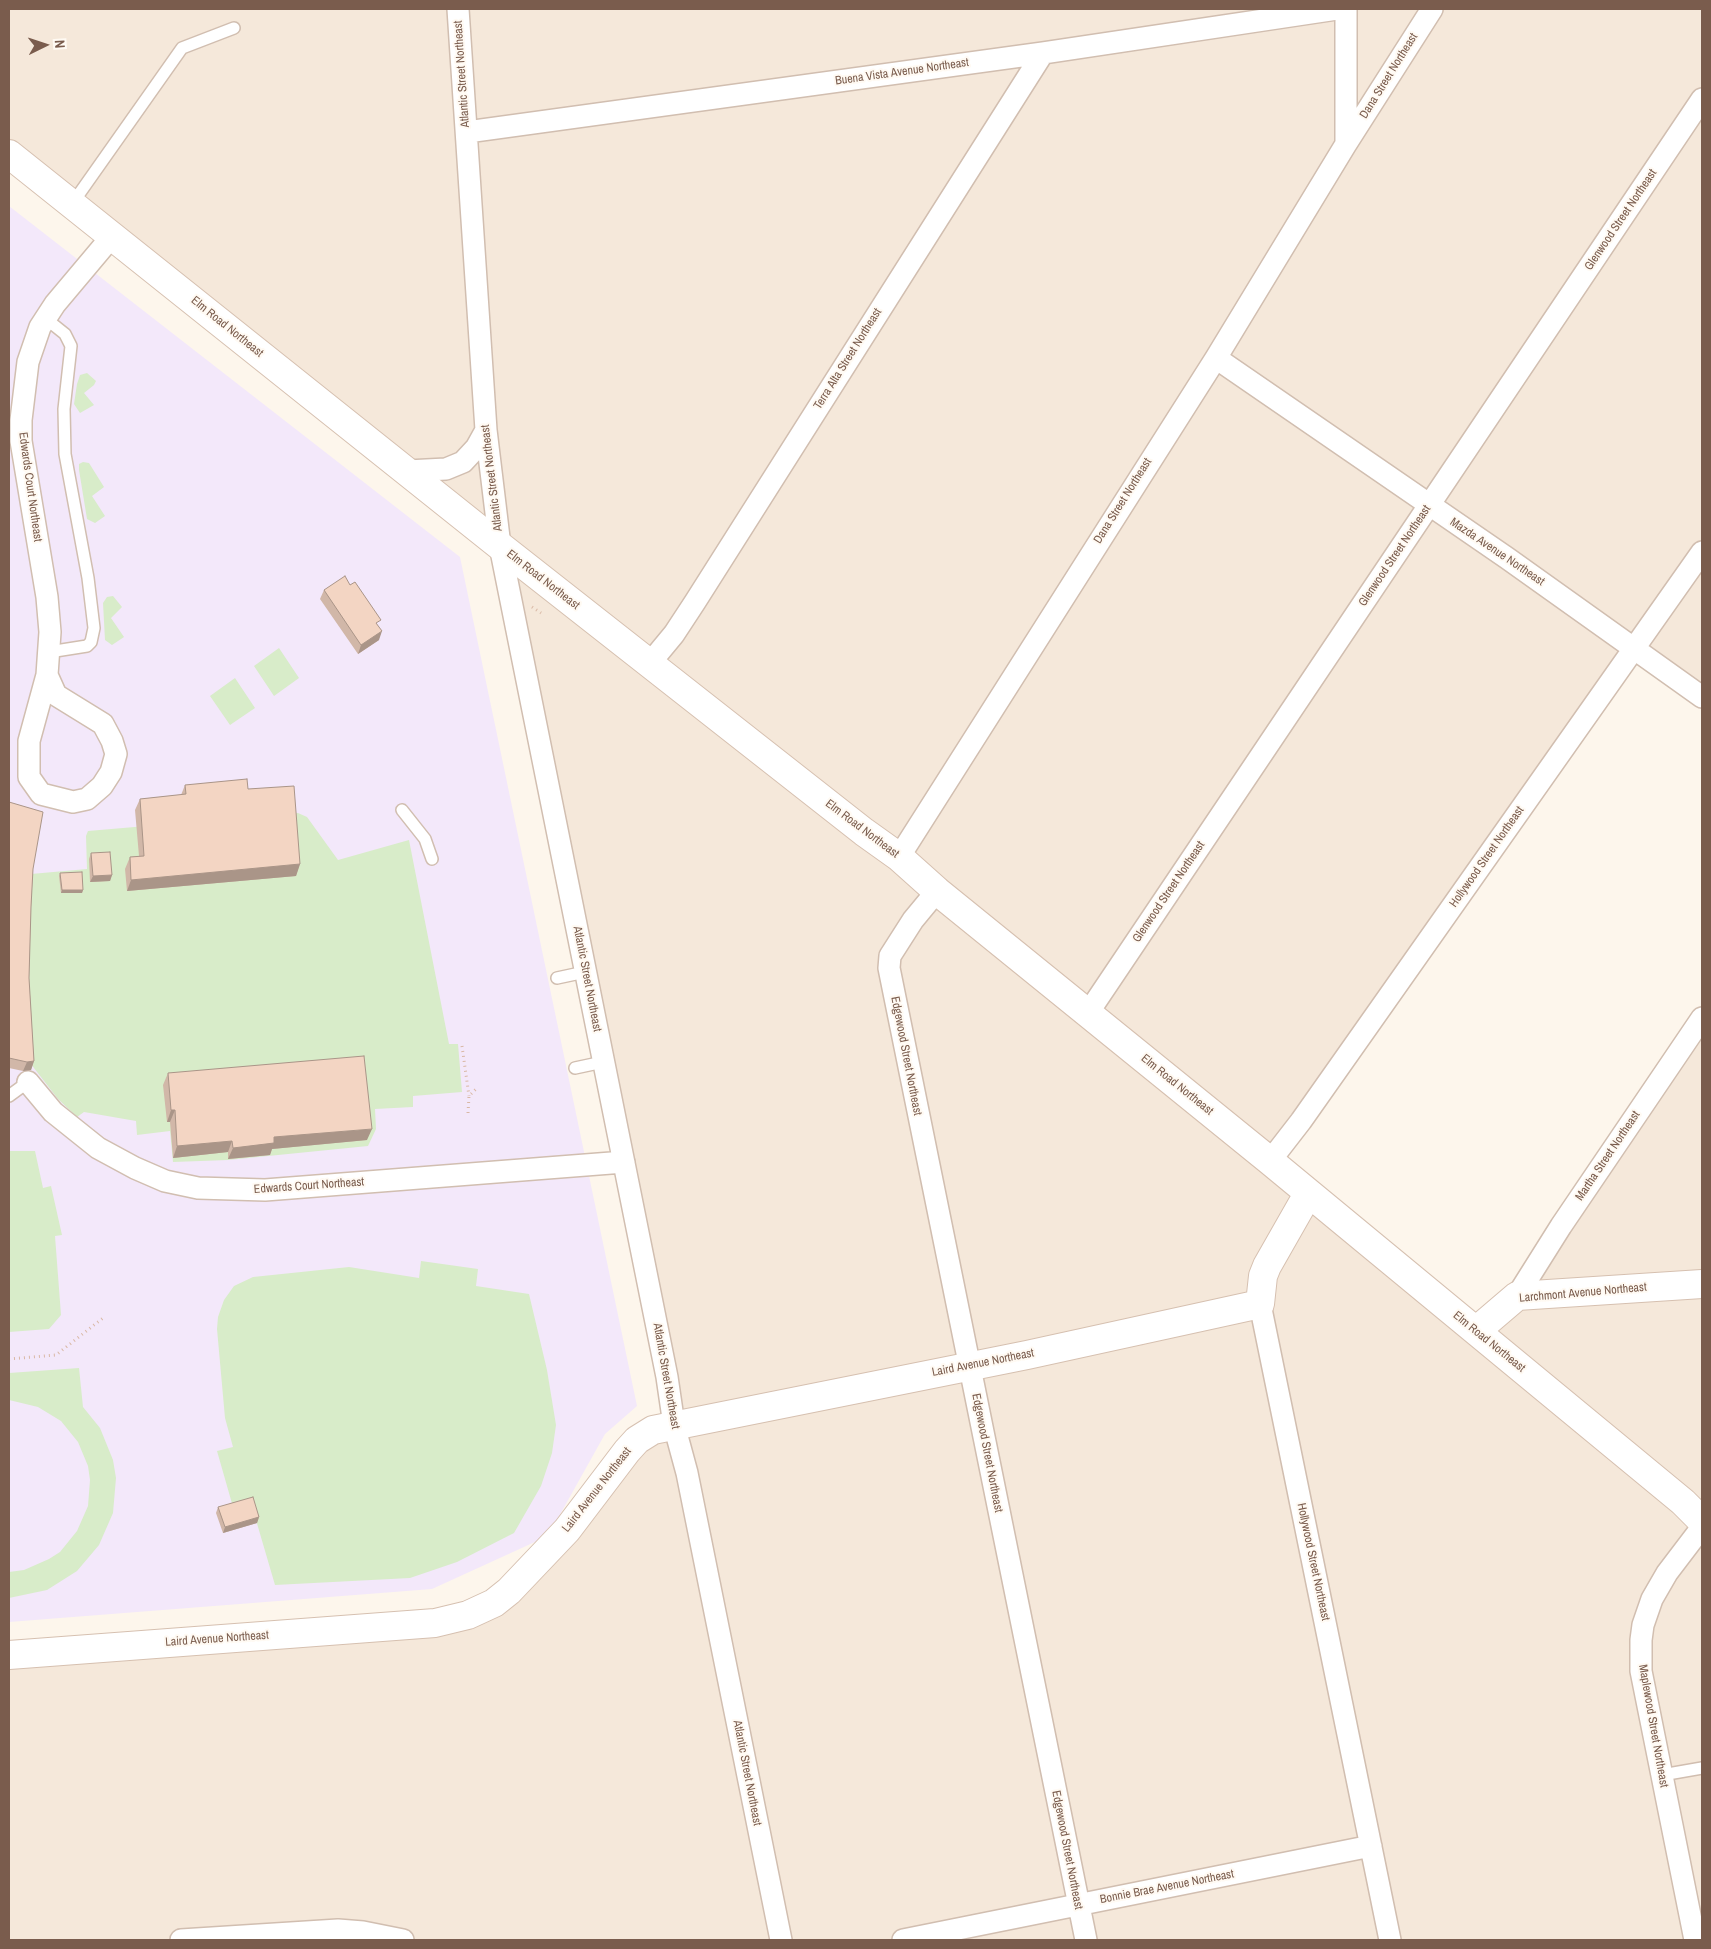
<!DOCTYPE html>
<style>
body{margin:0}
#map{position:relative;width:1711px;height:1949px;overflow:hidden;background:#fdf6ec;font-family:"Archivo Narrow",sans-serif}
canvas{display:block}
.frame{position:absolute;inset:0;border:10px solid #7a5c4d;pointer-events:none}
.north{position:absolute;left:20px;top:20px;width:50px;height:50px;-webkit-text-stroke:4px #fffaf3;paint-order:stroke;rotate:86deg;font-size:14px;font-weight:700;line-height:20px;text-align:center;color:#7a5c4d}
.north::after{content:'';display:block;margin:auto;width:18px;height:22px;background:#7a5c4d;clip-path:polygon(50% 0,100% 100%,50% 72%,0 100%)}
</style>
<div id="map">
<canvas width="1711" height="1949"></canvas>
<div class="frame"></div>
<div class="north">N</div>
</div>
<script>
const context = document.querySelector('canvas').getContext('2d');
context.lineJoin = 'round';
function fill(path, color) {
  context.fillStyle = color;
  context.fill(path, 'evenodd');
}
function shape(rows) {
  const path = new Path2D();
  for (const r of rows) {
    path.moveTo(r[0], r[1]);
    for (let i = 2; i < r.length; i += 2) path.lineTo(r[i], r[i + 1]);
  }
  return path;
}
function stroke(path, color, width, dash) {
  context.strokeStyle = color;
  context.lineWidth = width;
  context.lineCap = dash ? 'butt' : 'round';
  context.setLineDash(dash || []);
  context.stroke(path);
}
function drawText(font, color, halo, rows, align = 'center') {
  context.font = font + ' "Archivo Narrow",sans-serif';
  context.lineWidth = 4;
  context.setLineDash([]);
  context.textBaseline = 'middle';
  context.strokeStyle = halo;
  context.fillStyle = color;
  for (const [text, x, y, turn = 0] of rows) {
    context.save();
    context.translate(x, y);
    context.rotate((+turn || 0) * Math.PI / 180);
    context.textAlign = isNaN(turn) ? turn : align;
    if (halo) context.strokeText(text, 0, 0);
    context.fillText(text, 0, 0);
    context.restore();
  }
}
fill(shape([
 [9,9,1702,9,1702,697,1635,649,1270,1161,1476,1331,1517,1296,1702,1022,1702,1940,9,1940,9,1655,468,1615,668,1426,500,546,9,154]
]), '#f5e8da');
fill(shape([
 [9,206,460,557,637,1406,605,1434,548,1536,432,1589,9,1622]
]), '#f3e8fa');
fill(shape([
 [87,373,96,381,94,385,84,393,94,405,80,413,74,404,77,384,80,375],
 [83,462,89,463,104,487,92,496,105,516,95,523,87,519,79,470,79,464],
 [113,596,122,607,111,618,124,637,112,645,105,640,103,603,107,597],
 [279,648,299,678,274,696,254,666],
 [235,678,255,708,230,725,210,696],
 [298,813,307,817,338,860,409,840,449,1044,458,1044,462,1092,413,1096,413,1107,375,1109,376,1129,368,1146,228,1160,173,1162,170,1131,137,1135,136,1121,84,1112,77,1117,58,1099,27,1059,24,1011,31,874,87,869,86,836,88,831],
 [9,1151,35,1151,43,1188,51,1186,62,1235,55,1236,61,1315,49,1329,9,1332],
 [421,1261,478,1269,476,1286,529,1294,547,1370,556,1425,552,1453,541,1486,514,1533,457,1562,410,1578,275,1585,251,1503,233,1507,217,1451,233,1447,225,1418,217,1329,218,1317,224,1300,234,1286,253,1277,349,1267,419,1278],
 [79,1368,83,1407,100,1428,113,1460,116,1478,113,1513,99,1545,77,1571,47,1590,9,1598,9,1572,24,1570,49,1559,60,1552,77,1531,88,1506,90,1480,88,1466,78,1442,61,1421,38,1407,9,1400,9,1373]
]), '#d8ecc9');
const lane = shape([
 [72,204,182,48,234,28],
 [45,318,65,334,71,346,64,409,65,454,88,578,94,628,91,642,87,646,49,652],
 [402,810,425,839,432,859],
 [557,978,585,972],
 [575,1068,603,1062],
 [9,1096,28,1082],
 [1662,1775,1702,1768]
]);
const street = shape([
 [458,9,486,430,500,546,667,1377,674,1425,687,1473,781,1940],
 [467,132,1043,53,1337,9],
 [1346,144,1432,9],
 [1216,358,1507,558,1702,697],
 [407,471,446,469,463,462,476,448,486,430],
 [650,663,674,634,695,602,1043,53],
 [47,675,56,695,103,724,112,741,116,754,111,772,102,786,87,799,73,802,41,794,29,777,29,741,47,675,50,632,47,597,21,441,21,420,28,362,40,327,55,304,113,235],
 [899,857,1216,358,1346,144,1346,9],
 [937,891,913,920,890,956,889,968,1086,1940],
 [1088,1013,1702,99],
 [28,1082,53,1112,98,1148,135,1168,165,1181,198,1188,265,1190,624,1162],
 [1270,1161,1301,1121,1702,552],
 [1517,1296,1561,1226,1702,1018],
 [1260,1304,1390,1940],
 [181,1940,338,1930,363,1932,403,1940],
 [903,1940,1371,1846],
 [1695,1940,1641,1671,1641,1640,1643,1625,1652,1599,1667,1573,1702,1527]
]);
const secondary = shape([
 [9,154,500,546,864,832,899,857,937,891,1270,1161,1683,1502,1702,1521],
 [1476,1331,1517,1296,1702,1284],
 [9,1655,435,1623,468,1615,494,1603,509,1591,567,1530,627,1451,637,1440,653,1430,1027,1355,1260,1304,1263,1276,1267,1266,1308,1194]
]);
stroke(lane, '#d1beb0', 14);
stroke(street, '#d1beb0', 24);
stroke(secondary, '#d6c0b0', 30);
stroke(shape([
 [532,607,541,613],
 [462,1046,469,1096],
 [468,1113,469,1096,477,1088],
 [9,1359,56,1355,103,1318]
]), '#d9b8a5', 3, [1, 4]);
stroke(lane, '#fff', 11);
stroke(street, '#fff', 21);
stroke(secondary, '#fff', 28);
fill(shape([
 [350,585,378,626,379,640,358,654,320,599,324,590],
 [185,785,248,789,300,864,296,876,127,891,125,869,130,857,139,856,135,810,140,799,181,795],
 [9,802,33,869,31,907,29,978,34,1061,31,1070,23,1071,9,1068],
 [91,853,112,875,110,881,90,882,89,859],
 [60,873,83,890,82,893,61,893,59,876],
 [168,1073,367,1140,272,1149,270,1155,228,1159,228,1152,173,1158,170,1122,167,1122,163,1085],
 [218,1507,259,1517,257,1523,223,1533,216,1513]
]), '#d1b7a8');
fill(shape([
 [382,631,379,640,358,654,361,645],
 [300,864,296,876,127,891,131,880],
 [112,875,110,881,90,882,93,876],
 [62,890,83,890,82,893,61,893],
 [34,1061,31,1070,23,1071,27,1062],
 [171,1110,175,1110,170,1122,167,1122],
 [372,1129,367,1140,272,1149,270,1155,228,1159,233,1148,274,1137],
 [232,1141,228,1152,173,1158,177,1146],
 [259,1517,257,1523,223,1533,225,1527]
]), '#aa9588');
const building = shape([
 [345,576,350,585,355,582,381,620,376,623,382,631,361,645,324,590,345,576],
 [247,779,248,789,294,786,300,864,131,880,130,857,144,856,140,799,186,794,185,785,247,779],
 [9,802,43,812,33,869,31,907,29,978,34,1061,27,1062,9,1058,9,802],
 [110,852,112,875,93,876,91,853,110,852],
 [82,872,83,890,62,890,60,873,82,872],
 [364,1056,372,1129,274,1137,274,1143,233,1148,232,1141,177,1146,175,1110,171,1110,168,1073,364,1056],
 [253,1497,259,1517,225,1527,218,1507,253,1497]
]);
fill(building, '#f3d5c3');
stroke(building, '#aa9588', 1);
drawText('12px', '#7a5c4d', '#fffaf3', [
 ["Buena Vista Avenue Northeast",902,72,-8],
 ["Atlantic Street Northeast",462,74,-94],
 ["Dana Street Northeast",1389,76,-58],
 ["Glenwood Street Northeast",1621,220,-56],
 ["Elm Road Northeast",227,327,39],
 ["Terra Alta Street Northeast",848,359,-58],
 ["Atlantic Street Northeast",492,478,-97],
 ["Edwards Court Northeast",30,487,82],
 ["Dana Street Northeast",1123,501,-58],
 ["Mazda Avenue Northeast",1497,552,34],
 ["Glenwood Street Northeast",1395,556,-56],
 ["Elm Road Northeast",543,580,38],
 ["Elm Road Northeast",862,829,37],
 ["Hollywood Street Northeast",1487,857,-55],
 ["Glenwood Street Northeast",1169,892,-56],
 ["Atlantic Street Northeast",587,979,79],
 ["Edgewood Street Northeast",906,1056,79],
 ["Elm Road Northeast",1177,1085,39],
 ["Martha Street Northeast",1608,1156,-56],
 ["Edwards Court Northeast",309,1186,-4],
 ["Larchmont Avenue Northeast",1583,1293,-5],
 ["Elm Road Northeast",1489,1342,39],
 ["Laird Avenue Northeast",983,1363,-11],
 ["Atlantic Street Northeast",666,1376,80],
 ["Edgewood Street Northeast",987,1453,79],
 ["Laird Avenue Northeast",597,1490,-52],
 ["Hollywood Street Northeast",1313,1562,78],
 ["Laird Avenue Northeast",217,1639,-4],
 ["Maplewood Street Northeast",1653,1726,80],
 ["Atlantic Street Northeast",747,1773,79],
 ["Edgewood Street Northeast",1067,1850,79],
 ["Bonnie Brae Avenue Northeast",1167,1887,-11]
]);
</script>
